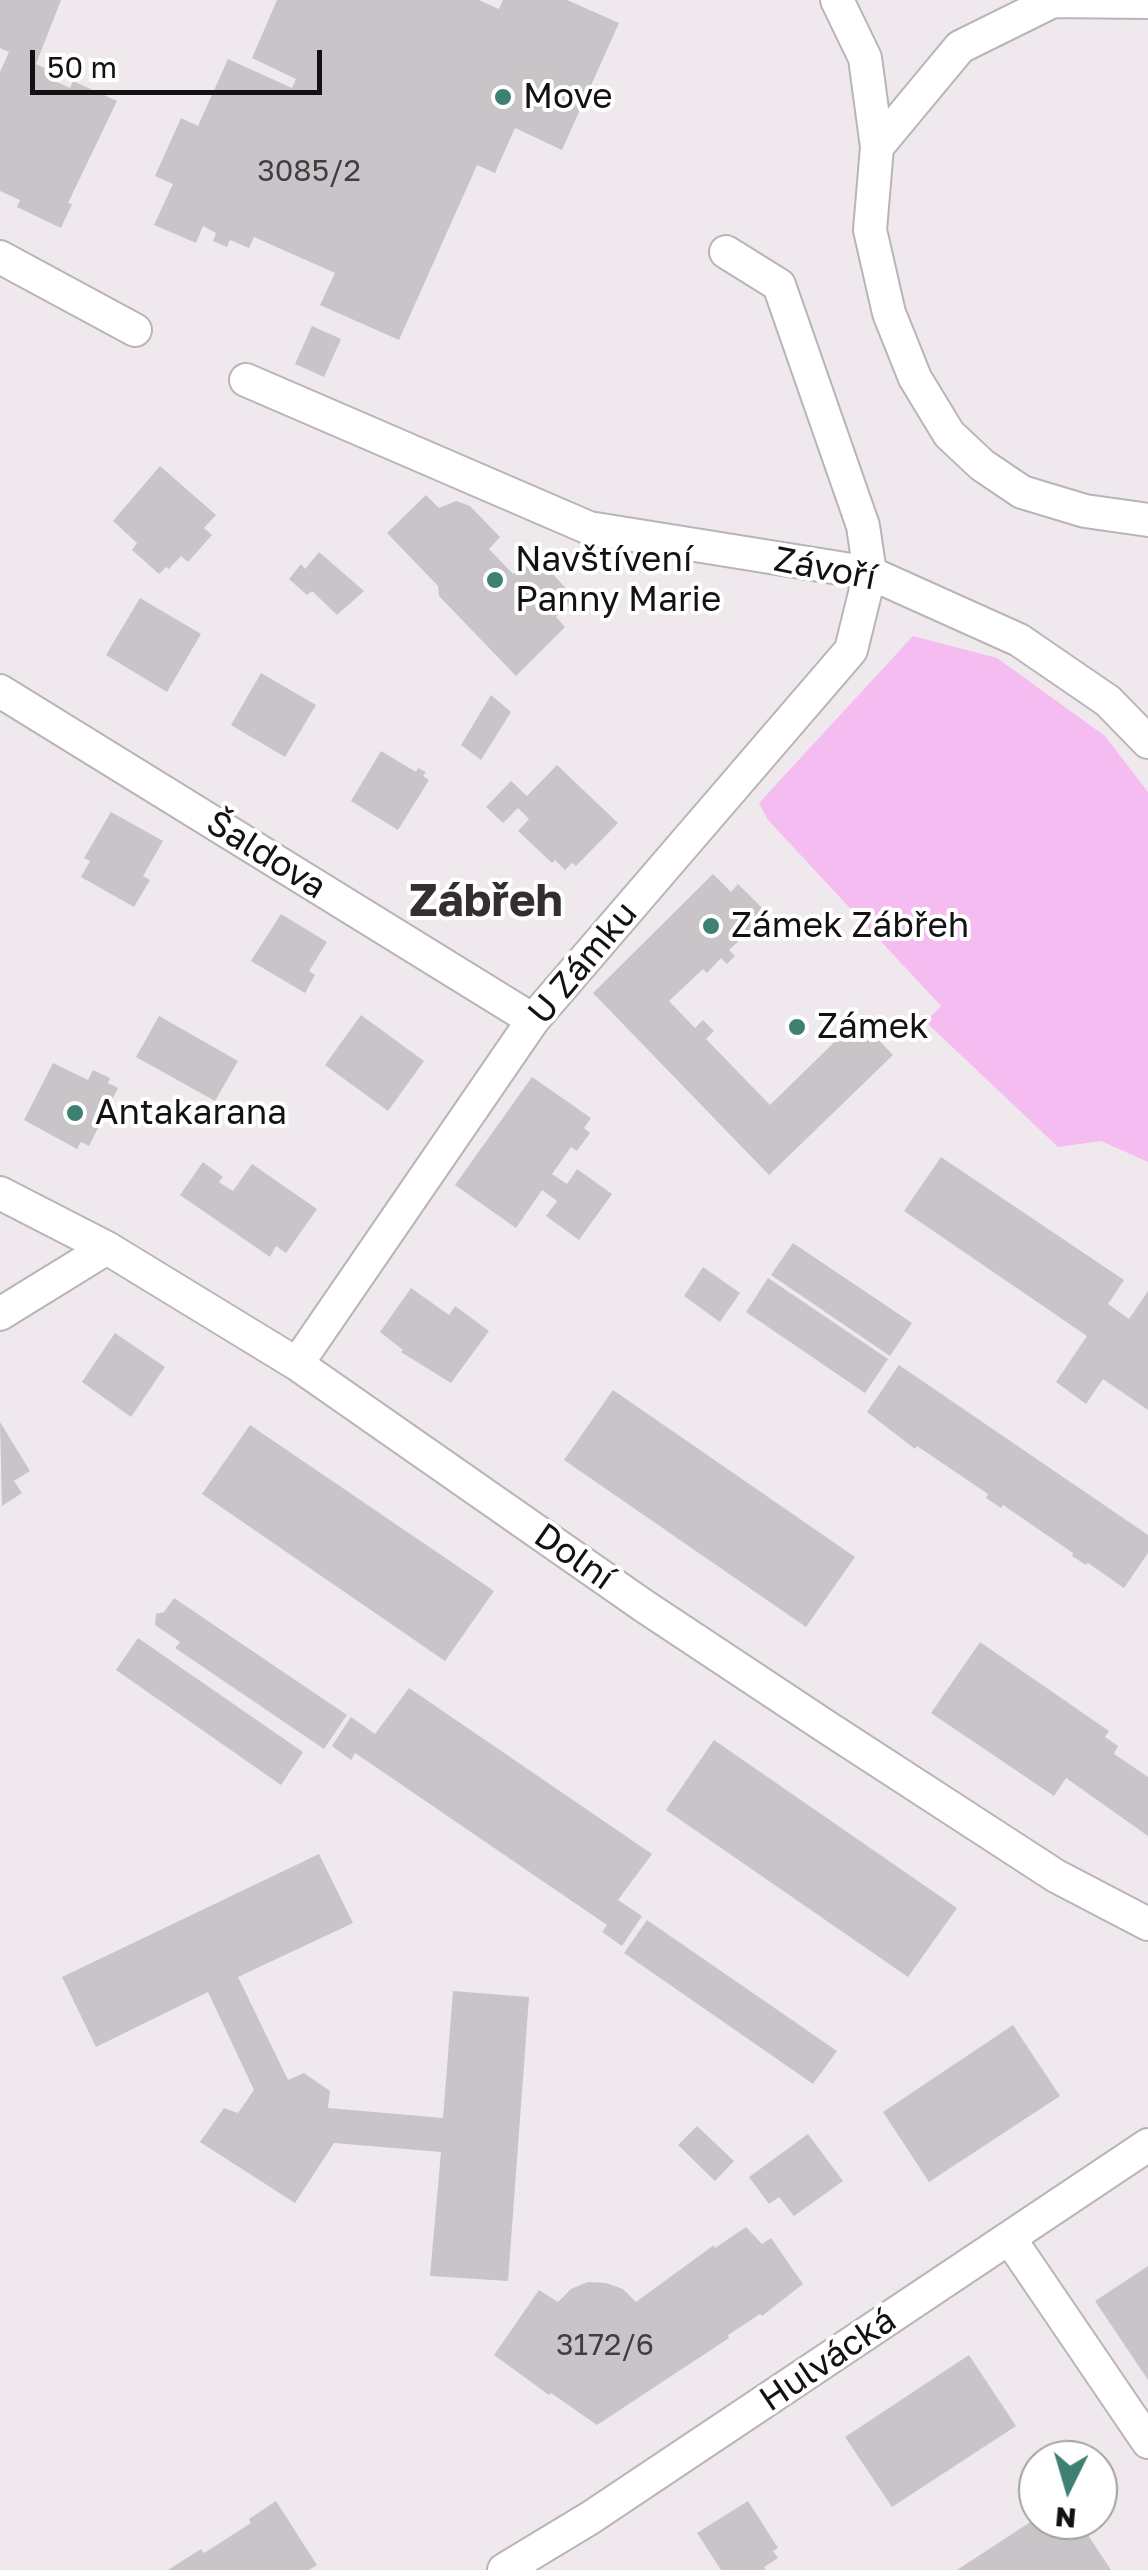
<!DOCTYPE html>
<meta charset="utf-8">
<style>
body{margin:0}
#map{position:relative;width:1148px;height:2570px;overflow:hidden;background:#efe9ee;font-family:"Golos Text",sans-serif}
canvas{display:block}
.north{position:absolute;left:1018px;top:2440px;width:100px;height:100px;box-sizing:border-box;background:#fff;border:2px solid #a1a0a1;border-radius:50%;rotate:185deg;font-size:28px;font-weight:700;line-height:40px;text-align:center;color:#131113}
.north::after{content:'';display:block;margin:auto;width:35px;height:45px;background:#3e8173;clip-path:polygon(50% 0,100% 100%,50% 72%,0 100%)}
.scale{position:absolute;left:30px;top:50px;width:292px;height:45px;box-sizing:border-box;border:5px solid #131113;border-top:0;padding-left:12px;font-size:30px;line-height:35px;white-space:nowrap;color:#131113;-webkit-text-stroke:8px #fff;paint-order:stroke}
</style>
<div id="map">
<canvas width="1148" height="2570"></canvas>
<div class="north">N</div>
<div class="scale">50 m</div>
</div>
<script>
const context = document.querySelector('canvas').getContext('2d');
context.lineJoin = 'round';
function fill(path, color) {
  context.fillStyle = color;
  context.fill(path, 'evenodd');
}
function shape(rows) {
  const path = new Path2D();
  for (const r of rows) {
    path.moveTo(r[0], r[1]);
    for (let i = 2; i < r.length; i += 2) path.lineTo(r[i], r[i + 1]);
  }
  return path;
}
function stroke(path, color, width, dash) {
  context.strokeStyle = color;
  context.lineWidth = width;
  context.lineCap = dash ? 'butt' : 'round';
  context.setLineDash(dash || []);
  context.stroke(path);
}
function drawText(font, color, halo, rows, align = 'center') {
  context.font = font + ' "Golos Text",sans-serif';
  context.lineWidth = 8;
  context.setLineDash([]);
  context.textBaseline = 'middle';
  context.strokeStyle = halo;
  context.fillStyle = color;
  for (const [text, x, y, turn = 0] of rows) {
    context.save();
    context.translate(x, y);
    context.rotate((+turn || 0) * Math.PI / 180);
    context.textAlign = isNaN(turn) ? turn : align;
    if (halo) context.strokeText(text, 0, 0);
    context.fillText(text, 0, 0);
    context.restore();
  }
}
fill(shape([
 [913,636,997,658,1105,736,1148,792,1148,1162,1101,1141,1058,1147,926,1022,941,1006,768,820,759,803]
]), '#f4bcf1');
fill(shape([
 [0,0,61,0,36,64,53,72,50,79,70,88,73,81,117,101,68,203,72,204,61,228,17,207,20,200,0,191,0,72,9,52,0,48],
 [277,0,479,0,499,9,503,0,567,0,619,23,562,150,515,128,495,173,477,165,399,340,320,305,335,273,254,237,249,248,230,240,227,247,213,241,216,233,203,226,196,243,154,225,173,184,155,176,181,118,198,126,228,59,292,88,296,79,252,58],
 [312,326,341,339,324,377,295,364],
 [160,466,216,515,204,528,212,535,188,562,181,556,169,569,166,567,159,574,132,550,137,543,113,521],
 [426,495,439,508,456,501,470,506,500,537,489,549,513,574,534,554,574,597,556,617,565,627,516,676,439,596,438,586,387,533],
 [319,552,364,591,337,615,312,591,307,595,289,579,301,564,305,569],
 [140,598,201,634,167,692,106,655],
 [261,673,316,705,285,757,231,725],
 [491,695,511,712,481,760,461,745],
 [381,751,416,772,418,768,426,772,423,776,429,780,398,830,351,801],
 [557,765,618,823,576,866,572,863,565,870,555,860,552,863,518,831,529,819,518,808,503,823,486,807,511,781,527,796],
 [111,812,163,841,143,876,150,880,134,907,81,877,90,861,84,858],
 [713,874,731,892,738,884,768,914,729,950,735,956,727,964,721,958,707,973,703,969,669,1001,695,1028,703,1020,714,1031,706,1039,770,1105,858,1019,893,1055,769,1175,593,993],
 [281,914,327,942,309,971,315,975,305,993,251,961],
 [361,1015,424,1061,388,1111,325,1065],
 [159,1016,238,1061,215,1101,136,1057],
 [53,1063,88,1080,93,1070,110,1078,108,1083,118,1088,89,1146,81,1142,77,1149,24,1120],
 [532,1077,591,1118,584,1128,590,1133,577,1151,571,1147,552,1174,567,1184,577,1169,612,1194,579,1240,546,1216,557,1201,542,1190,516,1228,455,1185],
 [941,1157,1124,1280,1108,1304,1129,1319,1148,1291,1148,1410,1103,1379,1086,1404,1056,1382,1087,1336,904,1211],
 [203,1162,223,1177,219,1182,233,1191,252,1164,317,1209,286,1253,276,1246,270,1257,180,1195],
 [793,1243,912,1323,890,1356,771,1275],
 [703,1267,740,1293,720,1322,684,1296],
 [768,1278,888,1359,865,1393,746,1312],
 [411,1288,449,1315,455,1306,489,1331,451,1383,401,1352,403,1350,380,1332],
 [115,1333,165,1367,131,1417,82,1382],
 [899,1365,1148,1535,1148,1553,1124,1588,1088,1563,1086,1565,1072,1556,1073,1553,1003,1505,1001,1508,986,1498,988,1494,917,1446,915,1449,867,1412],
 [613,1390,855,1557,806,1627,564,1460],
 [0,1422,30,1471,14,1481,22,1493,2,1506],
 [250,1425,494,1591,445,1661,202,1494],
 [174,1598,347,1715,324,1749,175,1648,180,1642,155,1625,156,1614,164,1612],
 [138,1638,303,1752,281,1785,116,1670],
 [980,1642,1109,1731,1105,1737,1118,1746,1114,1754,1148,1777,1148,1836,1066,1778,1054,1796,931,1713],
 [409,1688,652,1854,618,1900,642,1916,622,1946,602,1932,607,1925,361,1757,355,1753,351,1760,332,1746,351,1717,375,1734],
 [714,1740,957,1908,908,1977,666,1810],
 [319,1854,353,1923,238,1977,288,2080,304,2073,330,2091,328,2108,443,2118,453,1991,529,1997,508,2281,430,2276,441,2152,334,2143,295,2203,200,2142,224,2108,238,2113,254,2090,208,1992,96,2047,62,1977],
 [647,1920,837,2051,813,2084,624,1953],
 [1013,2025,1060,2096,929,2182,883,2112],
 [697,2126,734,2161,715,2181,678,2145],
 [808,2134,843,2181,794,2216,779,2197,769,2204,749,2177],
 [746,2227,762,2244,771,2238,803,2284,762,2316,760,2314,728,2335,729,2338,597,2425,551,2393,549,2395,494,2355,539,2290,558,2302,571,2289,588,2282,606,2283,623,2289,636,2302,714,2245,715,2248],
 [1148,2266,1148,2380,1095,2301],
 [969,2355,1016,2426,892,2507,845,2437],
 [276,2501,317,2565,309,2570,168,2570,201,2549,204,2553,251,2523,249,2519],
 [748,2501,778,2548,773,2551,778,2558,764,2567,766,2570,721,2570,697,2533],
 [1038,2517,1038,2520,1078,2520,1111,2570,957,2570]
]), '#c9c4c8');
const street = shape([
 [837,0,865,58,877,147,870,230,889,313,915,378,949,434,982,465,1022,492,1085,511,1148,520],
 [877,147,960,47,1053,1,1148,2],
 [0,257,135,330],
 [246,380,589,528,870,573,1019,640,1108,701,1148,742],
 [0,691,533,1020],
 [0,1193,107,1248,297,1364,644,1606,825,1726,1056,1876,1148,1924],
 [0,1314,107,1248],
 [297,1364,533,1020,851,650,870,573,863,526,779,285,726,252],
 [1010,2239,1148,2442],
 [504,2570,590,2518,1148,2145]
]);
stroke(street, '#b9b4b9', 36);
stroke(street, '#fff', 32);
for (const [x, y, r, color] of [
 [503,97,10,"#3e8173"],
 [495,580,10,"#3e8173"],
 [711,926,10,"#3e8173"],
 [797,1027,10,"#3e8173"],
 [75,1113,10,"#3e8173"]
]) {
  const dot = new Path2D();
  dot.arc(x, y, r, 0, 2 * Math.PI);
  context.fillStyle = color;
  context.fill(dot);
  stroke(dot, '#fff', 4);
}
drawText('30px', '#403e40', null, [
 ["3085/2",309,171],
 ["3172/6",605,2345]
]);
drawText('35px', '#131113', '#fff', [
 ["Move",523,97],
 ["Navštívení",515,560],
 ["Panny Marie",515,600],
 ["Zámek Zábřeh",731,926],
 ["Zámek",817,1027],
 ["Antakarana",95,1113]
], 'left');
drawText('35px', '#131113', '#fff', [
 ["Závoří",825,569,11],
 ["Šaldova",266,855,32],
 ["U Zámku",583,963,-50],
 ["Dolní",574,1557,35],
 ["Hulvácká",828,2360,-34]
]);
drawText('bold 45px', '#322e32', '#fff', [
 ["Zábřeh",486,902]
]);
</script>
